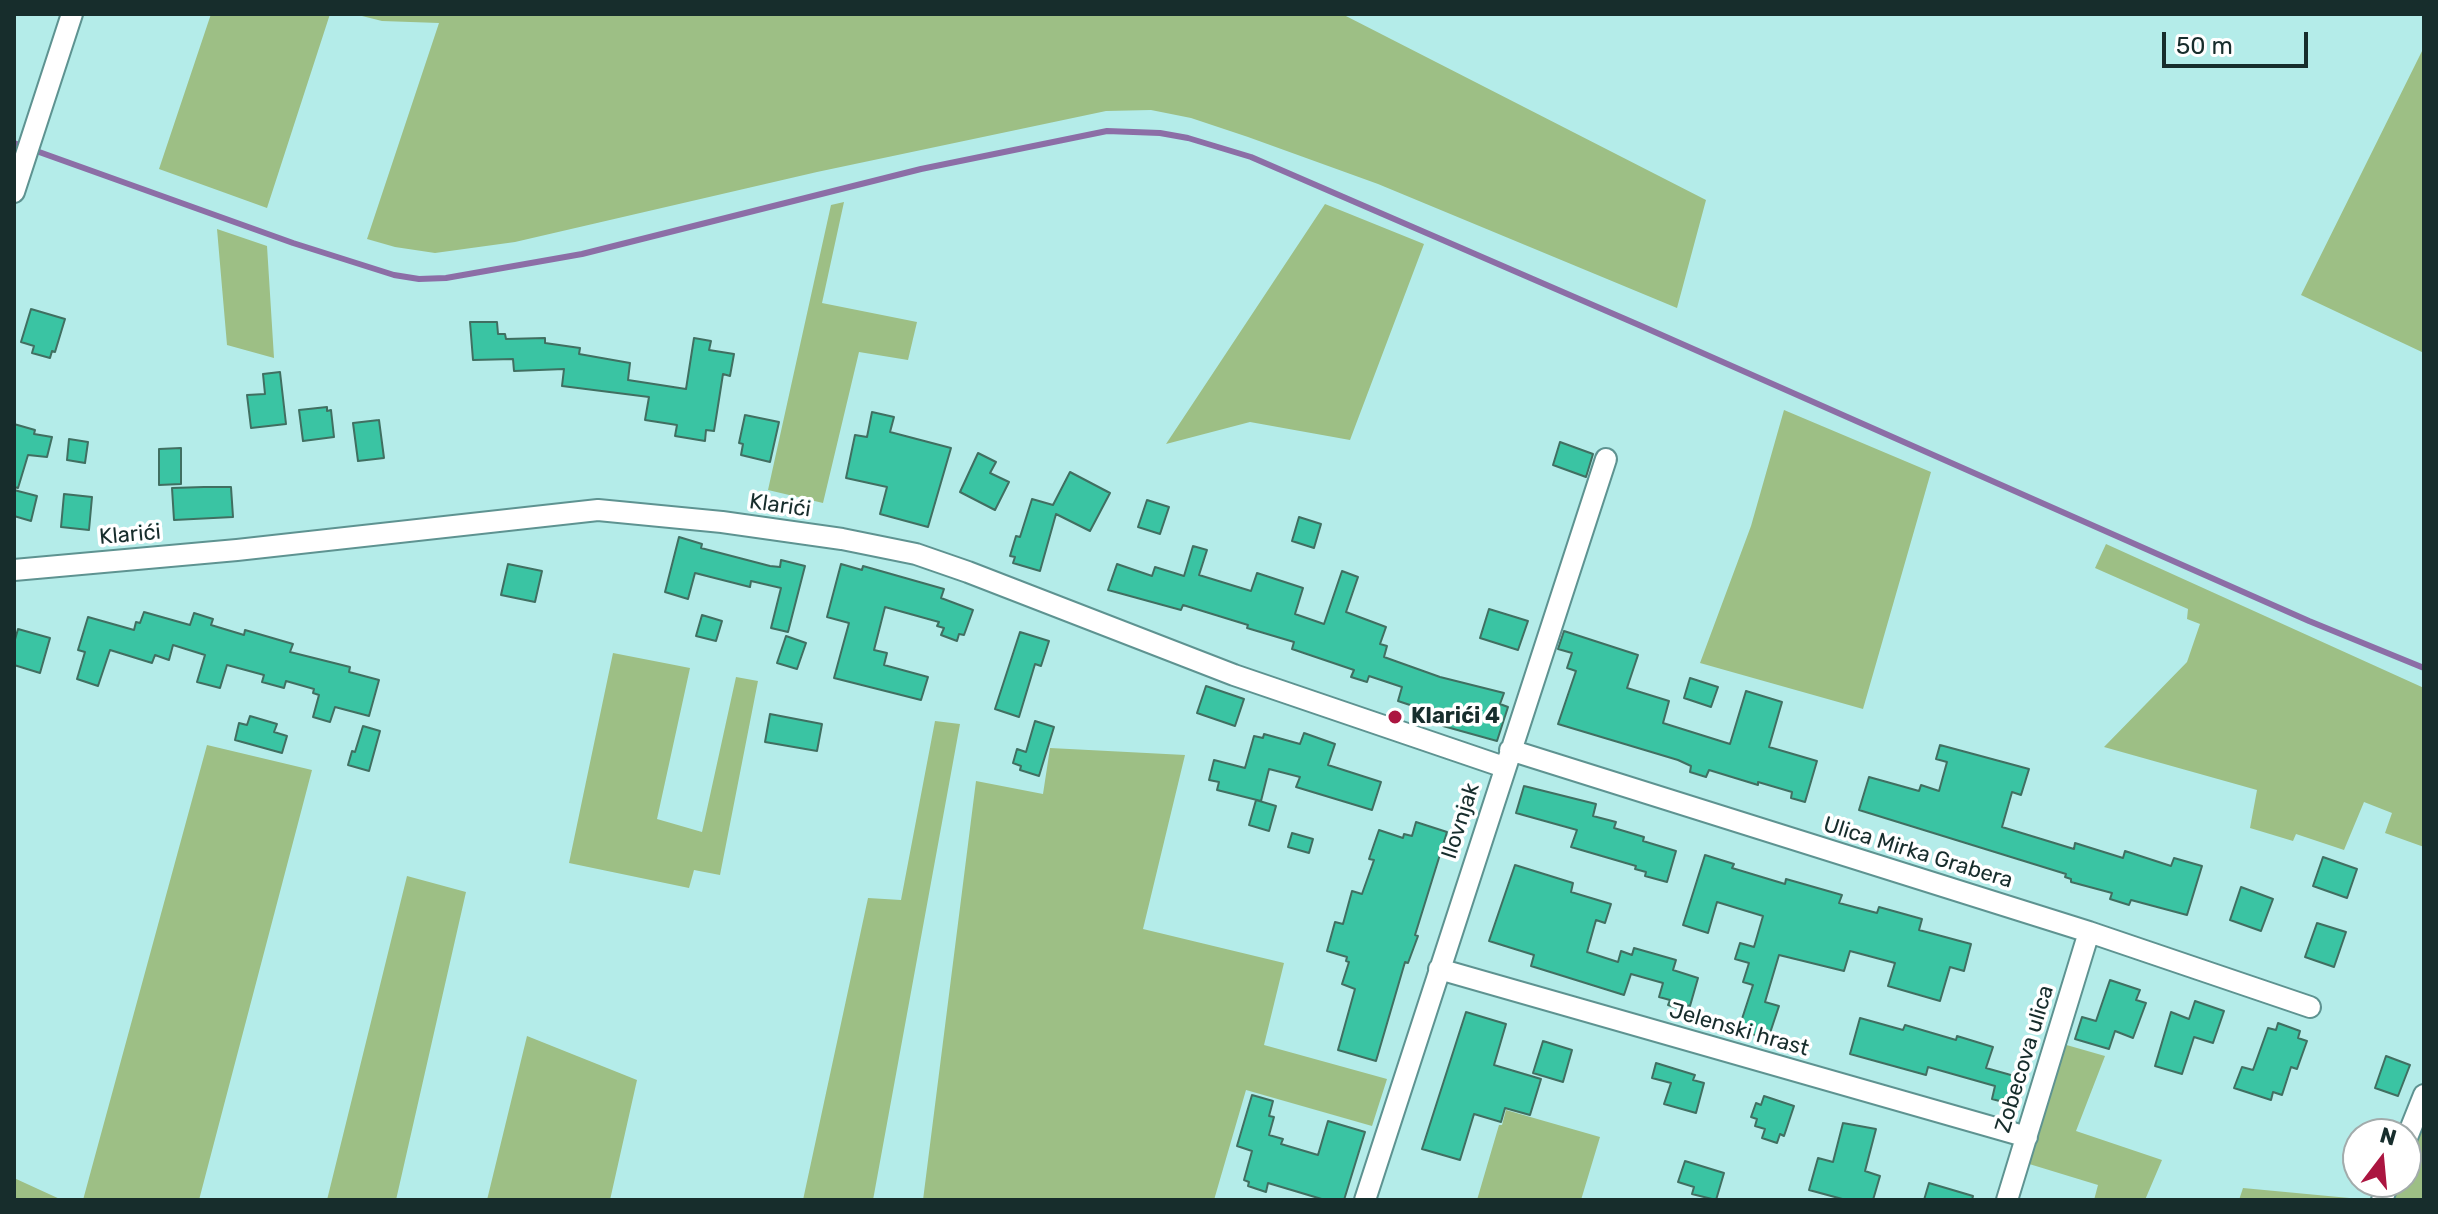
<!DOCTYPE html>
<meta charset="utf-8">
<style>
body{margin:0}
#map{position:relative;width:2438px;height:1214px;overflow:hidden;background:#b4ece9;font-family:Rubik,sans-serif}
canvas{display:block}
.frame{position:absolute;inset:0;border:16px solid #172d2c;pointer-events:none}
.north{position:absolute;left:2342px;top:1118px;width:80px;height:80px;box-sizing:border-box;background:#fff;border:2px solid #a2abab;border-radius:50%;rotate:16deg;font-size:22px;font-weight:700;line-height:32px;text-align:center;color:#172d2c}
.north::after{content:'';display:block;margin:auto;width:28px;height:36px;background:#ab1540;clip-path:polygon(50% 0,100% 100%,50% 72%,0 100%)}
.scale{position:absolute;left:2162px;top:32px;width:146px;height:36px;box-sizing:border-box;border:4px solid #172d2c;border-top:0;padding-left:10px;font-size:24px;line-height:28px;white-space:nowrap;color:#172d2c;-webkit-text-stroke:6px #fff;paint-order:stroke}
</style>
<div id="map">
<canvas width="2438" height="1214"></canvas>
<div class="frame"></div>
<div class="north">N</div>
<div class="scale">50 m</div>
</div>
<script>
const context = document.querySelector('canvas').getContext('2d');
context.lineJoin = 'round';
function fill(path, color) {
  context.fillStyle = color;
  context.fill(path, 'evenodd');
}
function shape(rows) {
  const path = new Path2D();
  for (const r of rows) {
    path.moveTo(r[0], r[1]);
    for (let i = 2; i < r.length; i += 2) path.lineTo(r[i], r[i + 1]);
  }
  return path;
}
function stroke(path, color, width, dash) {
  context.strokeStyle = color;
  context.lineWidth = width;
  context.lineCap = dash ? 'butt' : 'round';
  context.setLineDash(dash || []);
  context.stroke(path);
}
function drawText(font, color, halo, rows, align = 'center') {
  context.font = font + ' Rubik,sans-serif';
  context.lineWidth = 7;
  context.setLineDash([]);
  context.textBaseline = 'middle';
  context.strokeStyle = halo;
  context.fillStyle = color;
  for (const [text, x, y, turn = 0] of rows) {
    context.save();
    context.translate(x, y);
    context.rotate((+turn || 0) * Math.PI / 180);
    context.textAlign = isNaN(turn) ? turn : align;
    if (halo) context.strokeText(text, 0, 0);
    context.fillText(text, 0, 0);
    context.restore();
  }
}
fill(shape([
 [211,14,330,14,267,208,159,169],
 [354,14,1342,14,1706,200,1677,308,1378,184,1248,137,1191,118,1151,110,1106,111,817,172,515,242,435,253,395,247,367,239,439,23,382,21],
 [2424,47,2424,353,2301,295],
 [844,202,822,303,917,322,908,360,859,352,823,503,768,490,831,205],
 [1325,204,1424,244,1350,440,1250,422,1166,444],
 [217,229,267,246,274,358,227,345],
 [1784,410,1931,472,1863,709,1700,663,1751,526],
 [2106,544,2424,688,2424,847,2385,833,2392,813,2364,802,2344,850,2296,834,2293,841,2250,828,2257,790,2104,747,2187,662,2200,624,2187,619,2188,609,2095,568],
 [613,653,690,668,657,819,702,832,736,677,758,681,720,875,694,870,689,888,569,863],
 [935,721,960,724,873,1200,803,1200,868,898,901,900],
 [207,745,312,770,199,1200,83,1200],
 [1050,748,1185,755,1143,929,1284,963,1264,1045,1387,1079,1372,1126,1246,1090,1214,1200,923,1200,976,781,1043,794],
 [407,876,466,892,396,1200,327,1200],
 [527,1036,637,1080,610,1200,487,1200],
 [2063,1044,2105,1056,2076,1131,2162,1160,2145,1200,2094,1200,2098,1185,2026,1163],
 [1506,1110,1600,1137,1581,1200,1477,1200,1499,1125,1502,1125],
 [2424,1111,2424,1200,2388,1200,2395,1182,2406,1182,2406,1155],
 [14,1178,62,1200,14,1200],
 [2243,1188,2328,1196,2371,1200,2239,1200]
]), '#9dbf85');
stroke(shape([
 [14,143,293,243,394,275,419,279,446,278,582,254,921,169,1107,131,1160,133,1188,138,1251,157,1639,325,2309,621,2424,668]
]), '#8c6ea6', 6);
const building = shape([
 [31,309,65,319,55,352,52,351,50,358,32,353,34,346,21,342,31,309],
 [470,322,497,322,498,334,505,334,506,339,545,338,545,343,580,348,579,354,630,363,628,380,686,389,694,338,711,341,709,350,734,354,730,376,723,374,714,431,706,430,705,441,675,436,677,425,645,420,649,397,562,386,564,369,514,371,513,359,473,360,470,322],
 [280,372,286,424,251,428,247,395,265,394,263,374,280,372],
 [327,407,327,411,331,410,334,437,303,441,299,410,327,407],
 [872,412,894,417,890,432,951,448,928,527,880,514,887,487,846,478,855,435,867,437,872,412],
 [745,415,779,422,770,462,741,455,743,444,739,443,745,415],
 [379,420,384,458,358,461,353,423,379,420],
 [14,424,35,430,34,434,52,437,47,457,28,455,18,488,14,487,14,424],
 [69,439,88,442,85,463,67,460,69,439],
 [1560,442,1593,454,1586,477,1553,465,1560,442],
 [181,448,181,484,159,485,159,449,181,448],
 [978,453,996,462,990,473,1009,482,995,510,960,492,978,453],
 [1070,472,1110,493,1090,531,1056,514,1040,571,1013,563,1015,557,1010,556,1016,536,1020,537,1032,499,1053,505,1070,472],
 [204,487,231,487,233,517,174,520,172,488,204,487],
 [14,490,37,496,31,521,14,516,14,490],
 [64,494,92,497,89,530,61,527,64,494],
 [1147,500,1169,507,1160,534,1138,527,1147,500],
 [1299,517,1321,524,1314,548,1292,541,1299,517],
 [679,537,702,544,701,548,770,566,780,567,781,560,805,566,788,632,771,628,781,588,751,581,750,587,695,573,688,599,665,592,679,537],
 [1193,546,1207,550,1199,575,1251,591,1257,573,1303,588,1295,614,1324,624,1342,571,1358,577,1346,612,1386,627,1380,644,1387,646,1384,657,1440,677,1504,693,1500,704,1508,707,1497,741,1443,726,1446,717,1398,701,1402,687,1369,676,1367,682,1351,677,1354,670,1292,649,1294,642,1247,628,1248,625,1183,605,1181,610,1108,590,1117,564,1152,576,1155,567,1184,576,1193,546],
 [508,564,542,571,535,602,501,595,508,564],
 [841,564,862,570,863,566,944,589,941,598,973,610,964,635,959,634,957,641,941,635,944,628,937,626,939,622,885,607,874,650,887,653,884,665,928,677,921,700,834,678,849,623,827,617,841,564],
 [1489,609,1528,621,1518,650,1480,638,1489,609],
 [144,612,190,625,194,613,213,619,211,625,244,635,245,630,293,644,290,652,350,667,349,672,379,680,369,716,335,707,330,722,313,717,319,695,313,693,314,689,286,681,284,688,262,682,264,675,227,665,220,688,197,682,205,655,173,645,169,660,155,655,152,663,110,650,98,686,77,679,85,652,78,650,88,617,134,630,136,622,140,623,144,612],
 [702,615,722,621,716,641,696,636,702,615],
 [18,629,50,638,40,673,14,665,14,643,18,629],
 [1564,631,1638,655,1627,688,1669,701,1663,723,1730,744,1746,691,1782,702,1769,747,1817,761,1805,802,1791,798,1792,792,1758,782,1758,785,1709,770,1706,777,1690,772,1691,766,1678,760,1558,724,1576,671,1567,668,1572,653,1558,649,1564,631],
 [1020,632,1049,641,1041,666,1035,664,1019,717,995,709,1020,632],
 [786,636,806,643,797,669,777,663,786,636],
 [1690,678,1718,687,1711,707,1684,698,1690,678],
 [1206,686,1244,699,1235,726,1197,713,1206,686],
 [770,714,822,724,817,751,765,742,770,714],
 [250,716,277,724,274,732,287,736,282,753,235,740,239,723,247,725,250,716],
 [1035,721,1054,727,1039,776,1020,770,1021,766,1013,763,1017,749,1026,752,1035,721],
 [363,726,380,731,369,771,348,765,352,751,355,752,363,726],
 [1304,733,1335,744,1328,765,1381,782,1372,810,1296,787,1300,777,1269,769,1261,801,1217,790,1219,782,1209,780,1214,760,1245,768,1254,736,1263,738,1264,734,1300,744,1304,733],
 [1940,745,2029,769,2021,795,2012,792,2002,827,2074,849,2075,843,2123,858,2125,851,2171,866,2174,858,2202,866,2187,915,2131,900,2129,905,2110,899,2112,893,2071,882,2071,879,2065,877,2066,874,1859,810,1869,777,1919,791,1921,785,1939,791,1947,762,1936,759,1940,745],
 [1524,786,1596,804,1593,816,1616,822,1614,828,1644,837,1643,841,1676,851,1667,882,1645,876,1646,872,1635,869,1636,866,1571,847,1577,830,1516,813,1524,786],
 [1256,800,1276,806,1269,831,1249,825,1256,800],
 [1416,822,1447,832,1415,935,1418,936,1408,963,1405,962,1376,1061,1338,1050,1355,989,1342,984,1349,962,1346,961,1347,957,1327,951,1335,922,1343,924,1352,891,1362,894,1374,860,1369,859,1379,830,1403,838,1404,834,1412,836,1416,822],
 [1292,833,1313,839,1309,853,1288,847,1292,833],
 [1705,855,1734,864,1732,868,1785,884,1786,879,1842,895,1839,903,1877,913,1879,907,1922,919,1919,930,1971,944,1964,971,1950,967,1940,1001,1888,986,1895,963,1850,951,1844,971,1779,955,1765,1002,1779,1006,1768,1039,1752,1034,1753,1029,1740,1025,1753,985,1743,982,1749,963,1735,959,1740,943,1754,947,1763,916,1717,902,1708,933,1683,925,1705,855],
 [2323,857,2357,869,2347,898,2313,886,2323,857],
 [1515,865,1573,883,1571,892,1611,904,1605,923,1596,920,1587,952,1618,962,1621,951,1632,955,1634,948,1676,960,1673,970,1698,978,1690,1006,1685,1005,1683,1010,1668,1005,1670,1000,1659,997,1663,983,1631,974,1624,995,1531,966,1534,955,1489,941,1515,865],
 [2241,887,2273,899,2261,931,2230,920,2241,887],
 [2317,923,2346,932,2334,967,2305,957,2317,923],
 [2110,980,2140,990,2136,1000,2146,1003,2133,1038,2115,1031,2109,1049,2075,1039,2082,1017,2096,1021,2110,980],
 [2195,1001,2224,1011,2213,1043,2194,1037,2182,1074,2155,1066,2171,1012,2189,1019,2195,1001],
 [1466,1012,1506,1024,1494,1065,1541,1079,1530,1115,1505,1108,1501,1122,1474,1114,1460,1160,1422,1149,1466,1012],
 [1860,1018,1903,1030,1905,1025,1956,1040,1957,1036,1993,1047,1986,1068,2025,1079,2018,1106,1992,1099,1995,1086,1928,1067,1926,1075,1850,1054,1860,1018],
 [2278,1023,2300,1031,2298,1038,2307,1041,2297,1069,2291,1067,2282,1095,2273,1092,2271,1100,2234,1088,2242,1067,2253,1070,2268,1028,2276,1030,2278,1023],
 [1543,1041,1572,1050,1563,1082,1533,1073,1543,1041],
 [2386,1056,2410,1065,2398,1096,2375,1088,2386,1056],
 [1656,1063,1695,1075,1693,1080,1704,1083,1696,1113,1664,1104,1671,1083,1652,1078,1656,1063],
 [1252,1095,1273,1101,1269,1116,1274,1117,1269,1135,1283,1139,1281,1144,1318,1155,1328,1121,1365,1132,1344,1200,1325,1200,1268,1183,1266,1192,1248,1186,1249,1182,1244,1180,1252,1151,1237,1146,1252,1095],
 [1764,1096,1794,1106,1784,1136,1780,1134,1777,1143,1762,1138,1765,1129,1755,1126,1757,1119,1751,1117,1756,1103,1761,1105,1764,1096],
 [1843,1123,1876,1129,1865,1171,1880,1176,1873,1200,1846,1200,1809,1190,1818,1158,1833,1162,1843,1123],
 [1685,1161,1724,1173,1716,1200,1692,1194,1694,1187,1678,1182,1685,1161],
 [1929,1183,1973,1196,1972,1200,1924,1200,1929,1183]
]);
fill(building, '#3ac4a3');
stroke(building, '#406f61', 2);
const minor = shape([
 [14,192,72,14],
 [14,570,237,550,598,510,722,522,842,539,916,554,968,572,1234,675,1504,767],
 [1510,750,2089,932,2310,1007],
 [1439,969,2027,1137],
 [2406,1140,2424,1095],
 [1365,1200,1606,459],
 [2007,1200,2089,932],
 [2382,1200,2389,1182]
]);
stroke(minor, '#5e9391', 24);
stroke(minor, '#fff', 20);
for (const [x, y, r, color] of [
 [1395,717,8,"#ab1540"]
]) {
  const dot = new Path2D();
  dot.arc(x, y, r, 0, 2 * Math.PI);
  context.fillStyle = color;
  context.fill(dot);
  stroke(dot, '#fff', 3);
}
drawText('22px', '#172d2c', '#fff', [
 ["Klarići",780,506,8],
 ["Klarići",130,535,-5],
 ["Ilovnjak",1461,821,-72],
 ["Ulica Mirka Grabera",1918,853,17],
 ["Jelenski hrast",1739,1030,16],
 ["Zobecova ulica",2025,1059,-73]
]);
drawText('bold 22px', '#172d2c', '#fff', [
 ["Klarići 4",1411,717]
], 'left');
</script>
